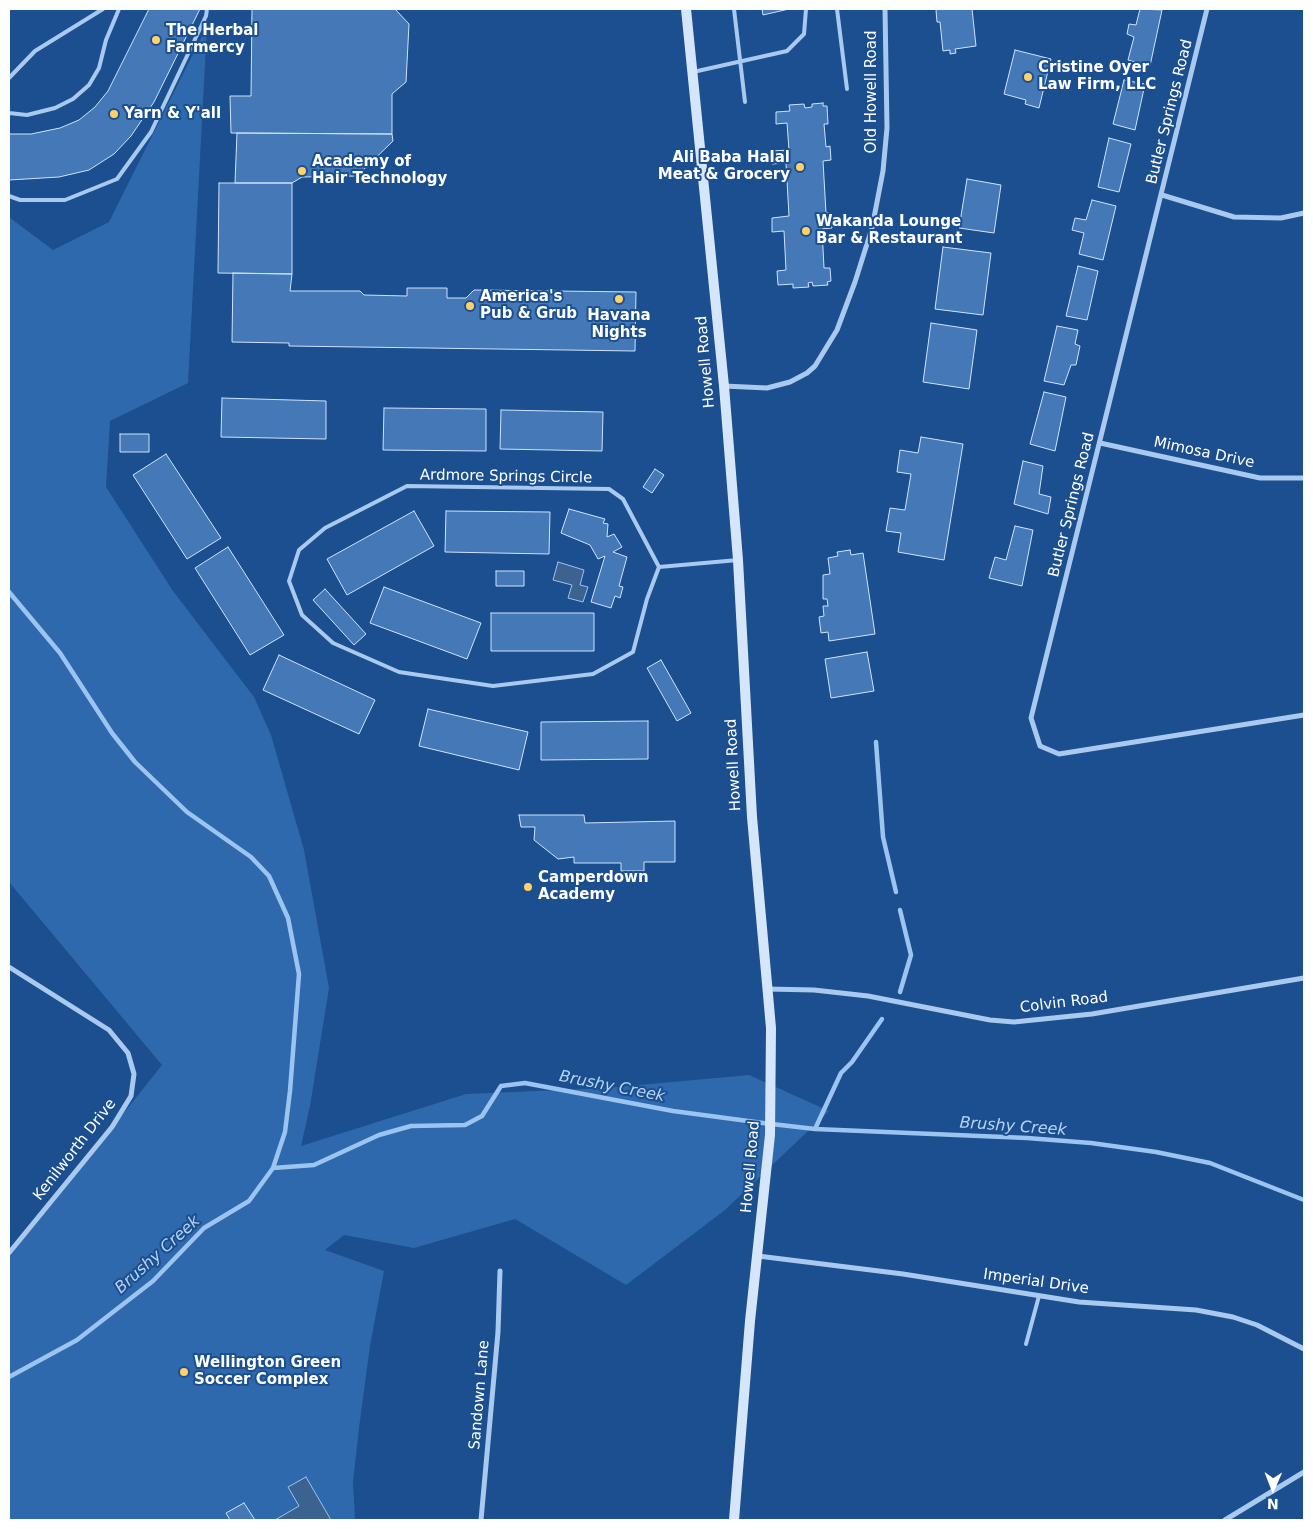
<!DOCTYPE html>
<style>
body{margin:0}
#map{position:relative;width:1313px;height:1529px;overflow:hidden;background:#1b4f8f;font-family:"DejaVu Sans",sans-serif}
canvas{display:block}
.frame{position:absolute;inset:0;border:10px solid #fff;pointer-events:none}
.north{position:absolute;left:1248px;top:1464px;width:50px;height:50px;-webkit-text-stroke:4px #1b4f8f;paint-order:stroke;rotate:181deg;font-size:14px;font-weight:700;line-height:20px;text-align:center;color:#fff}
.north::after{content:'';display:block;margin:auto;width:18px;height:22px;background:#fff;clip-path:polygon(50% 0,100% 100%,50% 72%,0 100%)}
</style>
<div id="map">
<canvas width="1313" height="1529"></canvas>
<div class="frame"></div>
<div class="north">N</div>
</div>
<script>
const context = document.querySelector('canvas').getContext('2d');
context.lineJoin = 'round';
function fill(path, color) {
  context.fillStyle = color;
  context.fill(path, 'evenodd');
}
function shape(rows) {
  const path = new Path2D();
  for (const r of rows) {
    path.moveTo(r[0], r[1]);
    for (let i = 2; i < r.length; i += 2) path.lineTo(r[i], r[i + 1]);
  }
  return path;
}
function stroke(path, color, width, dash) {
  context.strokeStyle = color;
  context.lineWidth = width;
  context.lineCap = dash ? 'butt' : 'round';
  context.setLineDash(dash || []);
  context.stroke(path);
}
function drawText(font, color, halo, rows, align = 'center') {
  context.font = font + ' "DejaVu Sans",sans-serif';
  context.lineWidth = 4;
  context.setLineDash([]);
  context.textBaseline = 'middle';
  context.strokeStyle = halo;
  context.fillStyle = color;
  for (const [text, x, y, turn = 0] of rows) {
    context.save();
    context.translate(x, y);
    context.rotate((+turn || 0) * Math.PI / 180);
    context.textAlign = isNaN(turn) ? turn : align;
    if (halo) context.strokeText(text, 0, 0);
    context.fillText(text, 0, 0);
    context.restore();
  }
}
fill(shape([
 [207,26,188,383,110,421,106,487,173,591,254,697,271,735,304,850,329,988,310,1106,301,1146,466,1094,606,1088,749,1075,829,1111,725,1210,626,1285,515,1219,414,1248,344,1235,325,1250,384,1271,370,1346,359,1428,353,1482,355,1520,9,1520,9,1257,162,1065,9,882,9,217,53,250,109,222]
]), '#2e69ad');
const water = shape([
 [558,562,584,570,580,585,588,587,583,602,568,598,572,585,553,580,558,562],
 [306,1477,331,1520,275,1520,299,1506,288,1487,306,1477]
]);
fill(water, '#3c6290');
stroke(water, '#9cc4f0', 1);
stroke(shape([
 [9,592,60,653,112,733,135,762,187,812,251,857,269,876,288,918,299,974,290,1091,285,1132,273,1168,249,1201,204,1228,153,1281,77,1340,9,1377],
 [876,742,883,837,896,892],
 [900,992,911,955,900,910],
 [815,1129,841,1073,852,1062,882,1019],
 [273,1168,314,1165,379,1135,411,1126,465,1125,482,1116,501,1086,525,1083,673,1111,763,1123,815,1129,1027,1138,1091,1143,1156,1152,1210,1163,1304,1200]
]), '#9cc4f0', 4.5);
const building = shape([
 [149,9,200,9,154,102,131,136,114,154,89,170,59,177,9,180,9,134,31,134,60,128,79,120,95,107,108,91,149,9],
 [252,9,395,9,409,24,406,82,392,94,392,134,231,133,230,96,251,96,252,9],
 [762,9,789,9,763,15,762,9],
 [939,9,972,9,976,46,955,49,956,53,950,54,950,50,943,51,940,22,937,22,936,10,939,9],
 [1140,9,1162,10,1150,66,1128,60,1134,37,1127,34,1129,24,1136,25,1140,9],
 [1015,50,1051,59,1039,108,1025,104,1026,100,1004,94,1015,50],
 [1124,80,1145,84,1135,130,1113,124,1124,80],
 [823,103,823,106,827,106,828,124,824,124,826,147,830,146,831,160,823,161,826,213,831,213,832,228,822,229,824,268,830,268,831,281,827,282,828,285,813,286,812,282,808,283,809,287,793,288,793,284,778,285,777,271,786,270,784,231,772,232,772,218,789,216,786,163,772,164,771,151,789,150,787,123,776,124,776,112,790,111,789,105,804,104,805,108,812,107,812,104,823,103],
 [237,133,392,134,393,141,357,176,302,177,292,183,235,183,237,133],
 [1109,138,1131,144,1119,192,1098,187,1109,138],
 [967,179,1001,185,994,233,959,228,967,179],
 [219,183,292,183,292,274,218,273,219,183],
 [1092,200,1116,206,1103,260,1079,254,1084,233,1072,230,1075,218,1086,220,1092,200],
 [943,247,991,253,983,315,935,309,943,247],
 [1078,266,1098,271,1087,320,1066,316,1078,266],
 [233,273,292,274,290,291,360,291,364,295,407,296,407,288,447,288,447,298,466,298,474,290,636,292,635,351,289,346,289,343,232,342,233,273],
 [931,323,977,330,969,389,923,382,931,323],
 [1057,326,1078,330,1075,344,1080,346,1076,365,1071,365,1064,385,1044,381,1057,326],
 [1044,392,1066,397,1055,451,1030,444,1044,392],
 [222,398,326,401,326,439,221,437,222,398],
 [384,408,486,409,486,451,383,450,384,408],
 [501,410,603,412,602,451,500,449,501,410],
 [120,434,149,434,149,452,120,452,120,434],
 [921,437,963,444,944,560,898,552,901,533,886,531,890,508,905,510,911,474,897,472,900,450,918,453,921,437],
 [166,454,221,538,187,559,133,475,166,454],
 [1023,461,1043,466,1039,494,1051,497,1048,514,1014,504,1023,461],
 [655,469,664,475,652,493,643,487,655,469],
 [569,509,605,519,603,523,608,524,607,537,614,534,622,547,613,552,627,557,619,586,623,587,620,598,615,596,611,608,591,602,605,556,598,559,590,545,561,533,569,509],
 [414,511,434,546,347,595,327,559,414,511],
 [446,511,550,512,549,554,445,552,446,511],
 [1015,526,1033,530,1022,586,989,578,995,557,1006,560,1015,526],
 [228,547,284,635,250,655,195,568,228,547],
 [850,550,851,555,863,553,875,634,829,641,828,632,821,633,819,617,824,616,823,606,828,606,827,599,823,599,823,575,830,574,828,558,838,556,837,552,850,550],
 [496,571,524,571,524,586,496,586,496,571],
 [384,587,481,623,467,659,370,623,384,587],
 [325,589,366,634,354,645,313,600,325,589],
 [491,613,594,613,594,651,491,651,491,613],
 [867,652,874,691,831,698,825,659,867,652],
 [279,655,375,700,359,734,263,690,279,655],
 [661,660,691,713,677,721,647,668,661,660],
 [428,709,528,732,519,770,419,746,428,709],
 [648,721,648,759,541,760,541,722,648,721],
 [519,815,584,815,585,823,675,821,675,862,644,862,644,871,621,871,621,863,574,863,574,857,558,859,534,840,535,827,521,827,519,815],
 [244,1503,255,1520,230,1520,226,1513,244,1503]
]);
fill(building, '#4478b7');
stroke(building, '#cfe3fa', 1);
stroke(shape([
 [734,9,745,102],
 [837,9,847,89],
 [693,72,787,51,804,34,806,9],
 [9,78,35,51,103,9],
 [9,113,27,115,55,108,73,99,89,85,99,68,106,40,119,9],
 [9,196,20,200,65,200,117,179,151,132,206,16,207,9],
 [659,567,647,599,633,652,593,674,493,686,399,672,333,643,302,615,289,581,299,550,325,528,407,486,609,489,623,499,659,567,738,560],
 [1026,1344,1039,1296]
]), '#a9c9ee', 4);
stroke(shape([
 [1207,9,1031,718,1040,746,1059,754,1304,715],
 [1162,195,1234,217,1281,218,1304,213],
 [724,386,767,388,790,382,807,373,815,366,837,330,855,282,872,228,883,171,887,128,885,9],
 [1100,443,1260,478,1304,478],
 [9,967,109,1030,128,1053,134,1074,131,1096,112,1127,9,1253],
 [767,989,814,990,868,996,990,1020,1014,1022,1092,1014,1304,978],
 [758,1256,903,1274,1079,1302,1196,1310,1233,1317,1257,1325,1304,1349],
 [481,1520,498,1332,500,1271],
 [1225,1520,1304,1472]
]), '#a9c9ee', 5);
stroke(shape([
 [686,9,724,386,738,560,752,817,771,1028,770,1135,750,1321,734,1520]
]), '#d6e6fa', 10);
for (const [x, y, r, color] of [
 [156,40,5,"#ffd166"],
 [1028,77,5,"#ffd166"],
 [114,114,5,"#ffd166"],
 [800,167,5,"#ffd166"],
 [302,171,5,"#ffd166"],
 [806,231,5,"#ffd166"],
 [619,299,5,"#ffd166"],
 [470,306,5,"#ffd166"],
 [528,887,5,"#ffd166"],
 [184,1372,5,"#ffd166"]
]) {
  const dot = new Path2D();
  dot.arc(x, y, r, 0, 2 * Math.PI);
  context.fillStyle = color;
  context.fill(dot);
  stroke(dot, '#1b4f8f', 2);
}
drawText('bold 15px', '#fff', '#1b4f8f', [
 ["The Herbal",166,31],
 ["Farmercy",166,48],
 ["Cristine Oyer",1038,68],
 ["Law Firm, LLC",1038,85],
 ["Yarn & Y'all",124,114],
 ["Ali Baba Halal",790,158,"right"],
 ["Meat & Grocery",790,175,"right"],
 ["Academy of",312,162],
 ["Hair Technology",312,179],
 ["Wakanda Lounge",816,222],
 ["Bar & Restaurant",816,239],
 ["America's",480,297],
 ["Pub & Grub",480,314],
 ["Havana",619,316,"center"],
 ["Nights",619,333,"center"],
 ["Camperdown",538,878],
 ["Academy",538,895],
 ["Wellington Green",194,1363],
 ["Soccer Complex",194,1380]
], 'left');
drawText('15px', '#fff', '#1b4f8f', [
 ["Old Howell Road",872,92,-90],
 ["Butler Springs Road",1170,112,-76],
 ["Howell Road",706,362,-95],
 ["Mimosa Drive",1204,453,12],
 ["Ardmore Springs Circle",506,477,1],
 ["Butler Springs Road",1072,505,-76],
 ["Howell Road",734,765,-93],
 ["Colvin Road",1064,1003,-7],
 ["Kenilworth Drive",75,1150,-52],
 ["Howell Road",751,1167,-85],
 ["Imperial Drive",1036,1282,8],
 ["Sandown Lane",480,1395,-85]
]);
drawText('italic 16px', '#b5d3f5', '#1b4f8f', [
 ["Brushy Creek",612,1087,11],
 ["Brushy Creek",1013,1127,4],
 ["Brushy Creek",158,1255,-42]
]);
</script>
